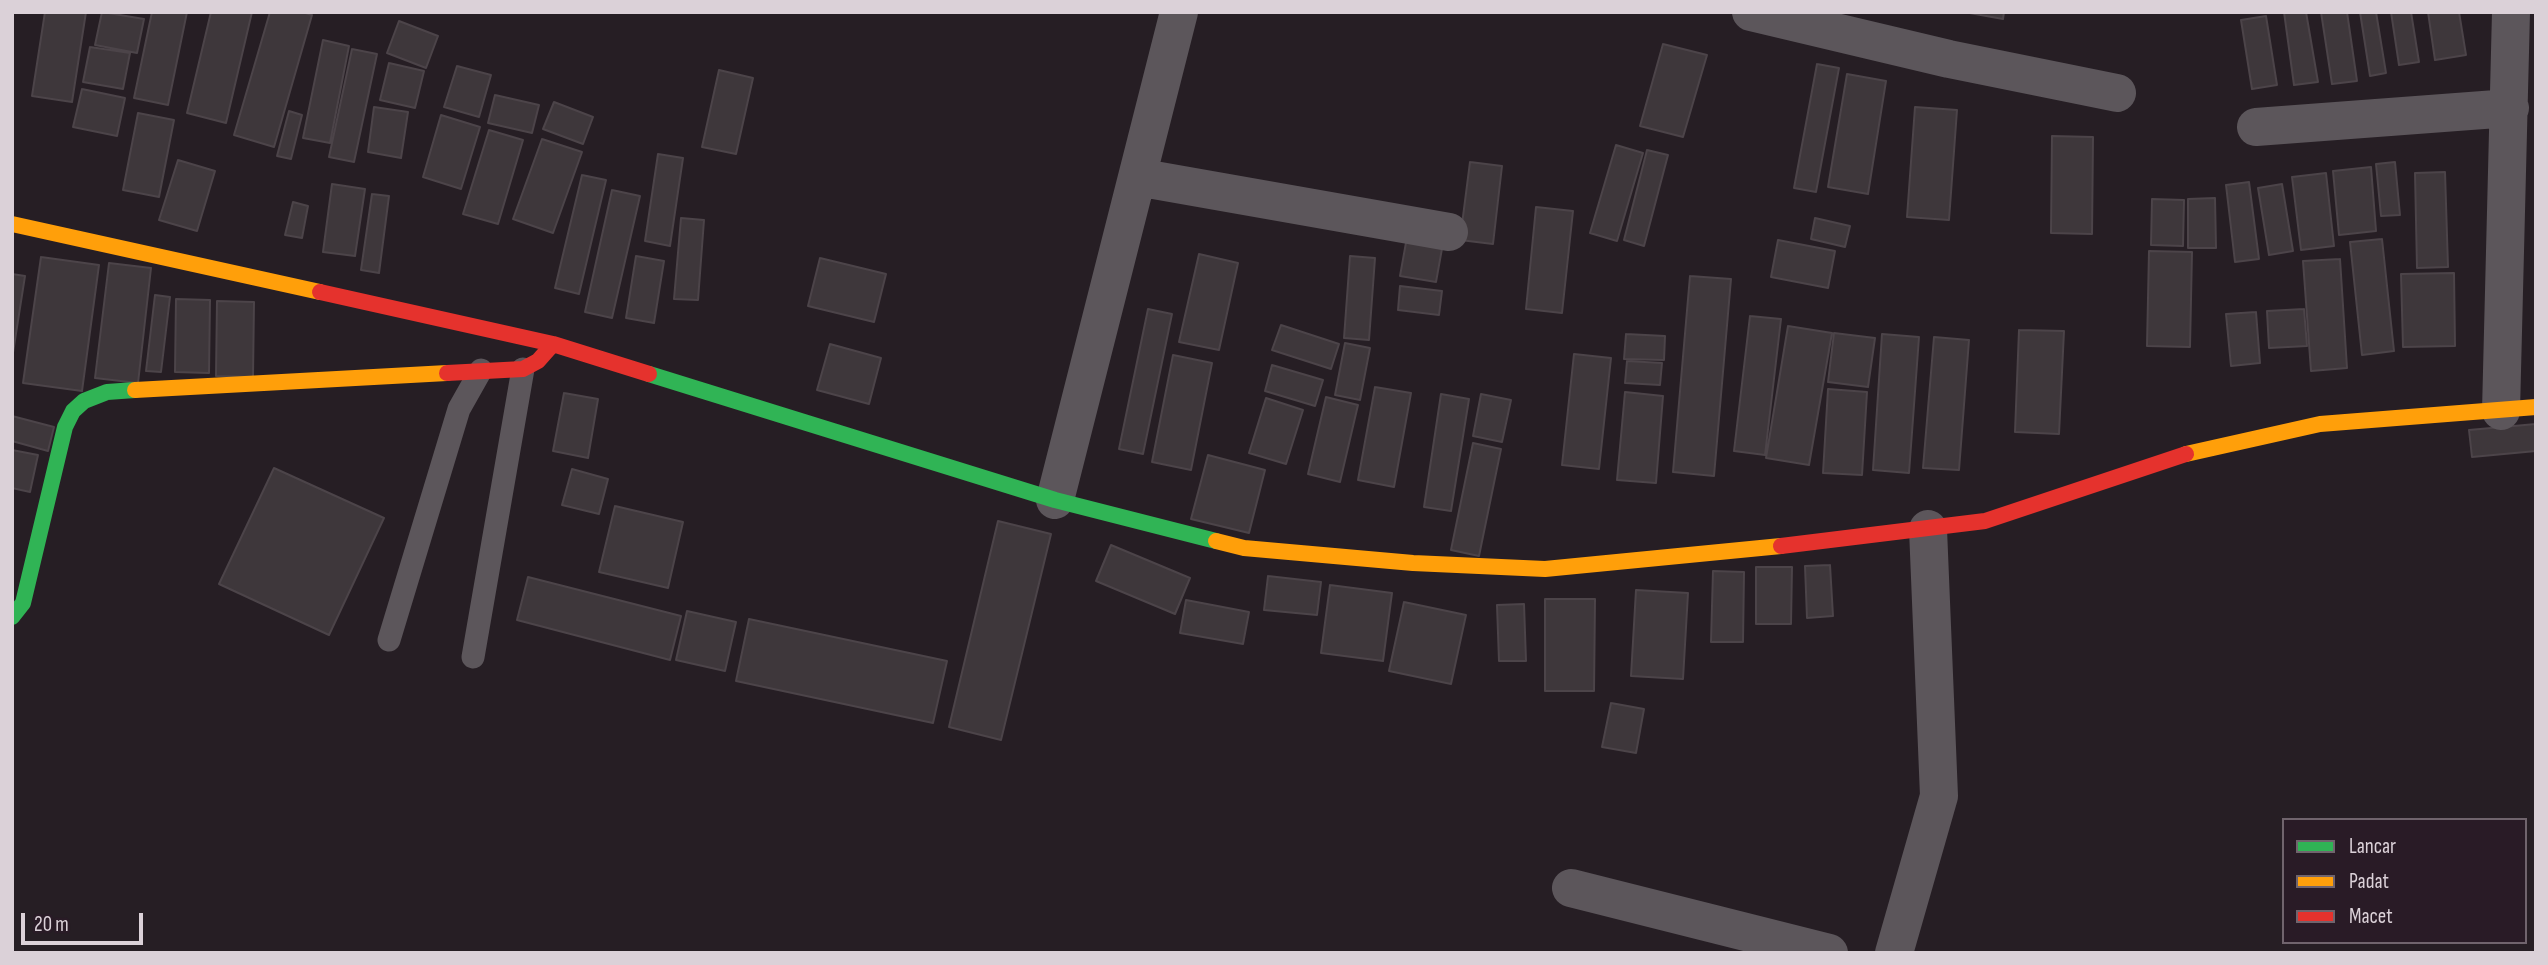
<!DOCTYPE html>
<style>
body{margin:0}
#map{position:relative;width:2548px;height:965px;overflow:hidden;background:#261e24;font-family:"Sofia Sans Condensed",sans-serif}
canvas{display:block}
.frame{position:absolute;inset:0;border:14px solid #dbd1d8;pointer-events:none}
.legend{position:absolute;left:2282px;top:818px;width:245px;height:126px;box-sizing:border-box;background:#291b26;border:2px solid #70646d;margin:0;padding:9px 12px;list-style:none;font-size:21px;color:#dbd1d8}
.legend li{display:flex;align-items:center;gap:14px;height:35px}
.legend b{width:35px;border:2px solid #70646d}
.scale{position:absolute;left:21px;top:913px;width:122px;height:32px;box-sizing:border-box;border:4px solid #dbd1d8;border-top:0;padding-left:9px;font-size:21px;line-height:24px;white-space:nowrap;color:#dbd1d8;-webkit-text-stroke:5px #291b26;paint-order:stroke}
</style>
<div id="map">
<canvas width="2548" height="965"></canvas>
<div class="frame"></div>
<ul class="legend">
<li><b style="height:9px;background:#30b455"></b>Lancar</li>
<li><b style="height:9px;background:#ff9f0a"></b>Padat</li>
<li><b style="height:9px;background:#e5322d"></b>Macet</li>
</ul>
<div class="scale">20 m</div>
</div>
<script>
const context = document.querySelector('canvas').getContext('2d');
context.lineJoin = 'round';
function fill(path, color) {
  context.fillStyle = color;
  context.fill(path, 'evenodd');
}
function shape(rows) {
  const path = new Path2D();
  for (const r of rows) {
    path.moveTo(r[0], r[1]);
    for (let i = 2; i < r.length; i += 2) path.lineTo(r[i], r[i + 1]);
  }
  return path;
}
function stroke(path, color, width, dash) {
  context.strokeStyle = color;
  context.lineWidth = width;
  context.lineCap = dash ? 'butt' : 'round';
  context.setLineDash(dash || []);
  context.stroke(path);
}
const building = shape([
 [45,12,86,12,72,102,32,96,45,12],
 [102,12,144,19,137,53,95,45,102,12],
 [152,12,187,12,168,105,134,98,152,12],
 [211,12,252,12,226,123,187,113,211,12],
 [270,12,302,12,312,15,274,147,234,135,270,12],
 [1964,12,2004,12,2003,19,1964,12],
 [2284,12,2306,12,2318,82,2294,85,2284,12],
 [2321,12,2347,12,2357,81,2332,84,2321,12],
 [2360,12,2376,12,2386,73,2370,76,2360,12],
 [2391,12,2411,12,2419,62,2399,65,2391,12],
 [2428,12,2459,12,2466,55,2435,60,2428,12],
 [2266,16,2277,85,2252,89,2241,20,2266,16],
 [399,21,438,36,426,68,387,53,399,21],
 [323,40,349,46,330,143,303,138,323,40],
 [1663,44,1707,55,1683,137,1640,126,1663,44],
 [90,47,130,53,123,89,83,82,90,47],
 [352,49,377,54,354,162,329,157,352,49],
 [389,63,424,71,415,108,380,100,389,63],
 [1817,64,1839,68,1816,192,1794,188,1817,64],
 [457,66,491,75,479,117,444,107,457,66],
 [719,70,753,78,736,154,702,147,719,70],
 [1847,74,1886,81,1868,194,1828,187,1847,74],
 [82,89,125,98,117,136,73,127,82,89],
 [495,95,539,105,532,133,488,123,495,95],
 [554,102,593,117,583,144,543,129,554,102],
 [374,107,408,112,401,158,368,152,374,107],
 [1915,107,1957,110,1949,220,1907,217,1915,107],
 [289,111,302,115,291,159,277,156,289,111],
 [138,113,174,120,159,197,123,190,138,113],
 [441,115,480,127,461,189,423,177,441,115],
 [489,130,523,140,498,224,463,214,489,130],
 [2052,136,2093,137,2092,234,2051,233,2052,136],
 [542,139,582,152,553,233,513,219,542,139],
 [1616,145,1643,153,1617,241,1590,233,1616,145],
 [1647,150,1668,155,1644,246,1624,240,1647,150],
 [658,154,683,158,670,246,645,241,658,154],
 [178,160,215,171,197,231,159,220,178,160],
 [1470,162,1502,166,1493,244,1460,240,1470,162],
 [2395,162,2400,215,2381,216,2376,164,2395,162],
 [2371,167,2376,231,2339,235,2333,171,2371,167],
 [2445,172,2448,267,2417,268,2415,173,2445,172],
 [2326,173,2334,246,2301,250,2292,177,2326,173],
 [582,175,606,180,579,294,555,288,582,175],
 [2249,182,2259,259,2235,262,2226,185,2249,182],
 [332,184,365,189,355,256,323,252,332,184],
 [2282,184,2293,251,2269,255,2258,188,2282,184],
 [612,190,640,196,612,318,585,312,612,190],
 [372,194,389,196,379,273,361,270,372,194],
 [2215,198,2216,248,2188,248,2188,199,2215,198],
 [2152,199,2184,200,2183,246,2151,245,2152,199],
 [293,202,308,206,302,238,285,235,293,202],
 [1536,207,1573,211,1562,313,1526,309,1536,207],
 [681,218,704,220,698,300,674,299,681,218],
 [1815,218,1850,226,1845,247,1811,239,1815,218],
 [1407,237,1443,243,1436,282,1400,276,1407,237],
 [2382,239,2394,351,2362,355,2350,242,2382,239],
 [1778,240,1835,251,1828,288,1771,277,1778,240],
 [2149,251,2192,252,2190,347,2147,346,2149,251],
 [1199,254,1238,263,1219,350,1179,342,1199,254],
 [636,256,664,261,654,323,626,318,636,256],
 [1350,256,1375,258,1369,340,1344,338,1350,256],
 [41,257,99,265,82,391,23,383,41,257],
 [820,258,886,274,874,322,808,306,820,258],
 [2340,259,2347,368,2311,371,2303,261,2340,259],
 [109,263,151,268,138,383,95,378,109,263],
 [2454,273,2455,346,2403,347,2401,274,2454,273],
 [12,274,25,276,12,359,12,274],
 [1690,276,1731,279,1714,476,1673,472,1690,276],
 [1400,286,1442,291,1439,315,1398,310,1400,286],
 [155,295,170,297,161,372,146,371,155,295],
 [176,299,210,300,209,373,175,372,176,299],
 [217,301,254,302,253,377,216,376,217,301],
 [1148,309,1172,314,1143,454,1119,449,1148,309],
 [2304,309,2307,346,2269,348,2267,311,2304,309],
 [2256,312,2260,363,2231,366,2226,314,2256,312],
 [1750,316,1781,319,1765,455,1734,451,1750,316],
 [1281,325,1339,344,1331,369,1272,350,1281,325],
 [1788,326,1832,333,1809,465,1766,458,1788,326],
 [2019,330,2064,331,2059,434,2015,432,2019,330],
 [1834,333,1875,338,1868,387,1828,382,1834,333],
 [1626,334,1665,336,1664,360,1624,359,1626,334],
 [1882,334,1919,337,1909,473,1873,470,1882,334],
 [1934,337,1969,340,1959,470,1923,468,1934,337],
 [1345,343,1370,348,1360,400,1335,395,1345,343],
 [830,344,881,358,869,404,817,390,830,344],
 [1574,354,1611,358,1599,469,1562,465,1574,354],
 [1173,355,1212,363,1191,470,1152,462,1173,355],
 [1627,361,1662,363,1660,385,1625,383,1627,361],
 [1272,365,1323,380,1315,406,1265,391,1272,365],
 [1375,387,1411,393,1394,487,1358,480,1375,387],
 [1828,389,1867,392,1862,475,1823,473,1828,389],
 [1625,392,1663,396,1656,483,1617,480,1625,392],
 [564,393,598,399,588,458,553,451,564,393],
 [1441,394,1469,399,1451,511,1424,507,1441,394],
 [1481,394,1511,400,1502,442,1473,436,1481,394],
 [1326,397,1358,405,1340,482,1308,474,1326,397],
 [1266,398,1303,410,1286,464,1249,453,1266,398],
 [12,416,54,427,48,451,12,441,12,416],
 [2536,424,2536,451,2472,457,2469,430,2536,424],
 [1473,443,1501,449,1479,556,1451,550,1473,443],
 [12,450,38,455,30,492,12,488,12,450],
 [1208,455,1265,470,1249,533,1191,519,1208,455],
 [274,468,384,518,329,635,219,584,274,468],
 [572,469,608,479,599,514,562,505,572,469],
 [615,506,683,522,668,588,599,572,615,506],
 [998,521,1051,534,1001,740,949,727,998,521],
 [1111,545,1190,578,1175,614,1096,581,1111,545],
 [1830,565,1833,616,1807,618,1805,566,1830,565],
 [1756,567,1792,567,1791,624,1756,624,1756,567],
 [1713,571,1744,572,1743,642,1711,642,1713,571],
 [1268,576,1321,582,1317,615,1264,610,1268,576],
 [528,577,681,616,670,660,517,620,528,577],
 [1330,585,1392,593,1383,661,1321,653,1330,585],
 [1636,590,1688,593,1683,679,1631,676,1636,590],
 [1545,599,1595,599,1594,691,1545,691,1545,599],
 [1186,600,1249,612,1243,644,1180,633,1186,600],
 [1404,602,1466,615,1451,684,1389,671,1404,602],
 [1524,604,1526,661,1499,661,1497,605,1524,604],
 [687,611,736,622,725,671,676,660,687,611],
 [749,619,947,661,933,723,736,681,749,619],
 [1611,703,1644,709,1636,753,1602,747,1611,703]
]);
fill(building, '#3e373b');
stroke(building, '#4c4449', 2);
stroke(shape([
 [389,640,459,409,481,370],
 [473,657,523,369]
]), '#5c565b', 23);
stroke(shape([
 [1751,12,1949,59,2117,93],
 [2256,127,2510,108],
 [1137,177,1449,232],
 [2501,411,2511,12],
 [1055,500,1179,12],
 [1571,888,1829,953],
 [1894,953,1939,796,1928,529]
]), '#5c565b', 38);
stroke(shape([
 [649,374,1055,500,1216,541],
 [12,617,23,603,65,427,73,411,84,401,107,392,135,390]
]), '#30b455', 16);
stroke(shape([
 [12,224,320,292],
 [135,390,447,373],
 [2186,454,2320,424,2536,407],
 [1216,541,1244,548,1413,563,1545,569,1781,546]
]), '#ff9f0a', 16);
stroke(shape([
 [320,292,553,344,649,374],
 [447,373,523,369,538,361,553,344],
 [1781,546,1985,521,2186,454]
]), '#e5322d', 16);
</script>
